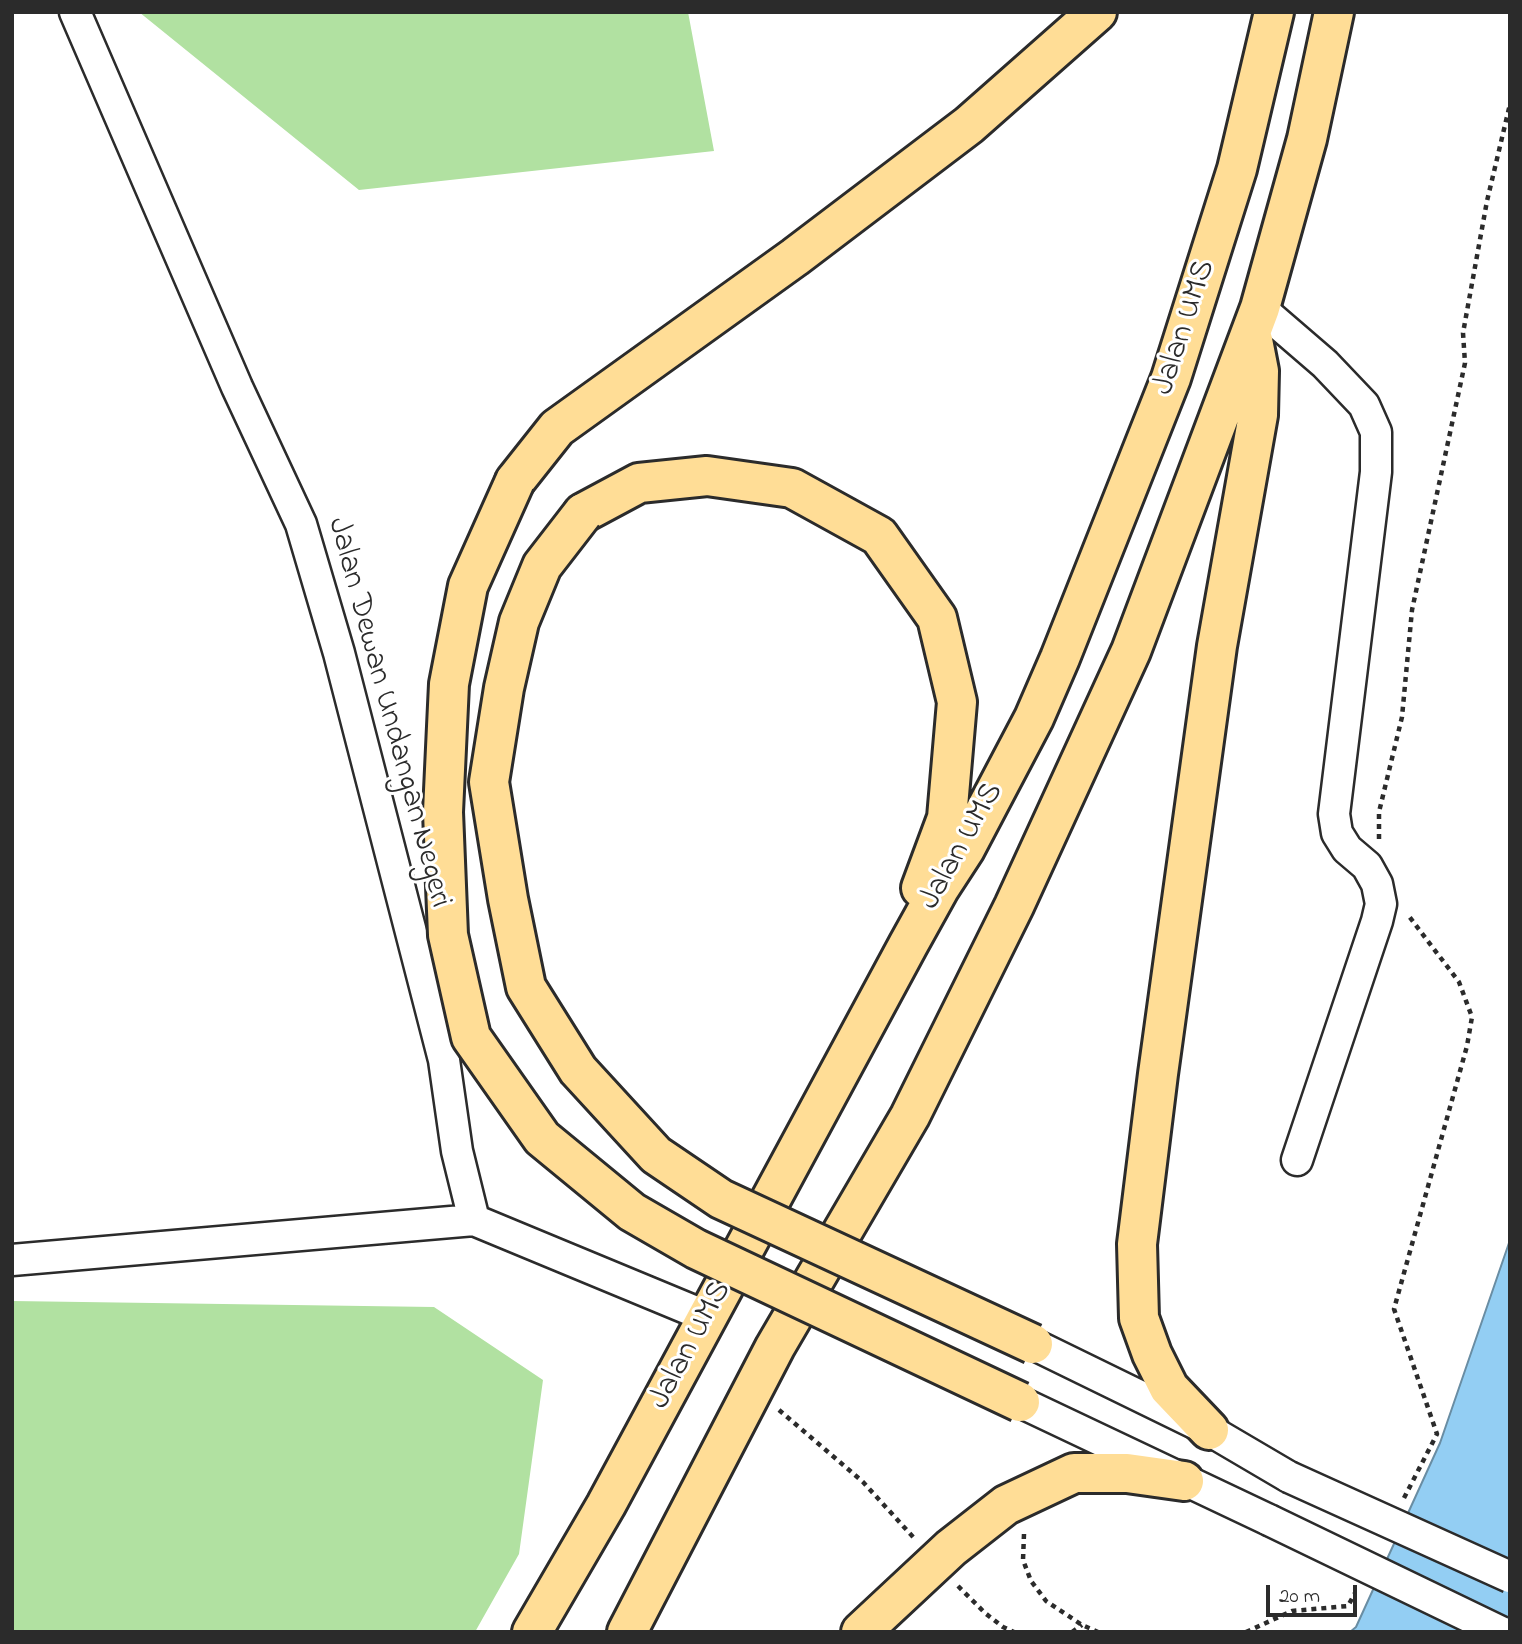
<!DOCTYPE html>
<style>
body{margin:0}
#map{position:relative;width:1522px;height:1644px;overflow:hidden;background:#fff;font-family:"Indie Flower",sans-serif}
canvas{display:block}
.frame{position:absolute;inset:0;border:14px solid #2b2b2b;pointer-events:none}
.scale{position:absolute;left:1266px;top:1585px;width:91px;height:32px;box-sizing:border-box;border:4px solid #2b2b2b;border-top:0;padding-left:9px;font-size:21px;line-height:24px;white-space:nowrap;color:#2b2b2b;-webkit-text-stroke:5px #fff;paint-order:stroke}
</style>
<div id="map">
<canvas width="1522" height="1644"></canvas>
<div class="frame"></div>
<div class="scale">20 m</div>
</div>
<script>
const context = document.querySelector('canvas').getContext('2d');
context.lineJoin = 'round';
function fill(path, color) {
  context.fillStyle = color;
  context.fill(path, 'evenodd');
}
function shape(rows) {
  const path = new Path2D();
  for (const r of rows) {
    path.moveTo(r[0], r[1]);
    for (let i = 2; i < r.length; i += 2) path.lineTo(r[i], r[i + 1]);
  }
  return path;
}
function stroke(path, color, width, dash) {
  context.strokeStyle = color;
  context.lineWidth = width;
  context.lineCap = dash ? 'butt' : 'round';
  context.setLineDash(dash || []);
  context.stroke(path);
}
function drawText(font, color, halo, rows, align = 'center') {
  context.font = font + ' "Indie Flower",sans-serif';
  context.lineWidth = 6;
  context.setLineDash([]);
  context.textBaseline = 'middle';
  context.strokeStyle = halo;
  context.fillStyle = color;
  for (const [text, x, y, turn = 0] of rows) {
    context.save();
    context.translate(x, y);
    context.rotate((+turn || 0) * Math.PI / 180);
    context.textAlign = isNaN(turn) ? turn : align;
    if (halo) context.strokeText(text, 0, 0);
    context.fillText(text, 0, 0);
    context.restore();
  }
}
fill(shape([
 [139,12,688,12,714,151,359,190],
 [12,1301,434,1307,543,1380,519,1554,475,1632,12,1632]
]), '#b1e1a1');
const water = shape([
 [1510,1240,1510,1632,1350,1632,1356,1627,1440,1443,1510,1240]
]);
fill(water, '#93cef3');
stroke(water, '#698da3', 2);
const minor = shape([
 [75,12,237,387,301,524,339,653,444,1060,457,1151,474,1220],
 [1260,308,1325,364,1364,405,1376,432,1376,472,1334,814,1337,833,1347,849,1367,866,1377,884,1381,904,1377,921,1297,1160],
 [12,1260,474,1220,708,1317],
 [1033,1344,1209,1430,1289,1477],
 [1020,1402,1269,1520]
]);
const highway = shape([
 [515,481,557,428,795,257,969,125,1097,12],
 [583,513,639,483,707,476,792,488,879,536,937,618,957,702,947,818,921,888],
 [1209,1430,1169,1388,1152,1354,1139,1318,1137,1244,1158,1074,1217,646,1258,415,1259,371,1253,340],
 [532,1632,606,1505,908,945,939,889,965,849,1034,718,1060,658,1171,378,1237,169,1274,12],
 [627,1632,775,1347,910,1116,1014,906,1131,651,1260,308,1307,139,1334,12],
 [861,1632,951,1548,1006,1505,1074,1473,1127,1473,1184,1481]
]);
stroke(minor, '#2b2b2b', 35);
stroke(highway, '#2b2b2b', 44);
stroke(shape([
 [1379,839,1379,812,1402,717,1412,610,1465,363,1463,333,1487,201,1510,104],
 [779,1410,863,1482,914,1538],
 [1404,1498,1437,1434,1394,1309,1467,1046,1472,1017,1459,982,1408,915],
 [1024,1534,1023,1560,1031,1581,1046,1601,1082,1625,1098,1632],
 [958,1586,985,1613,1003,1627,1014,1632],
 [1072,1632,1082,1625],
 [1246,1632,1292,1611,1348,1606,1355,1593]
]), '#2b2b2b', 4.5, [5, 5]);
stroke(minor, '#fff', 30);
stroke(highway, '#ffdd96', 38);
const minorBridge = shape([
 [1289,1477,1510,1577],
 [1269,1520,1501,1632]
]);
const highwayBridge = shape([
 [515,481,468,586,449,684,443,812,448,935,471,1037,542,1138,632,1212,696,1249,1020,1402],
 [583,513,542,566,519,622,504,688,489,782,508,899,526,987,578,1070,656,1155,721,1199,1033,1344]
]);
stroke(minorBridge, '#2b2b2b', 35, []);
stroke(highwayBridge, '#2b2b2b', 44, []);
stroke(minorBridge, '#fff', 30);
stroke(highwayBridge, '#ffdd96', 38);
drawText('32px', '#2b2b2b', '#fff', [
 ["Jalan UMS",1186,328,-72],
 ["Jalan Dewan Undangan Negeri",387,713,75],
 ["Jalan UMS",963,847,-61],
 ["Jalan UMS",692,1346,-62]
]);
</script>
